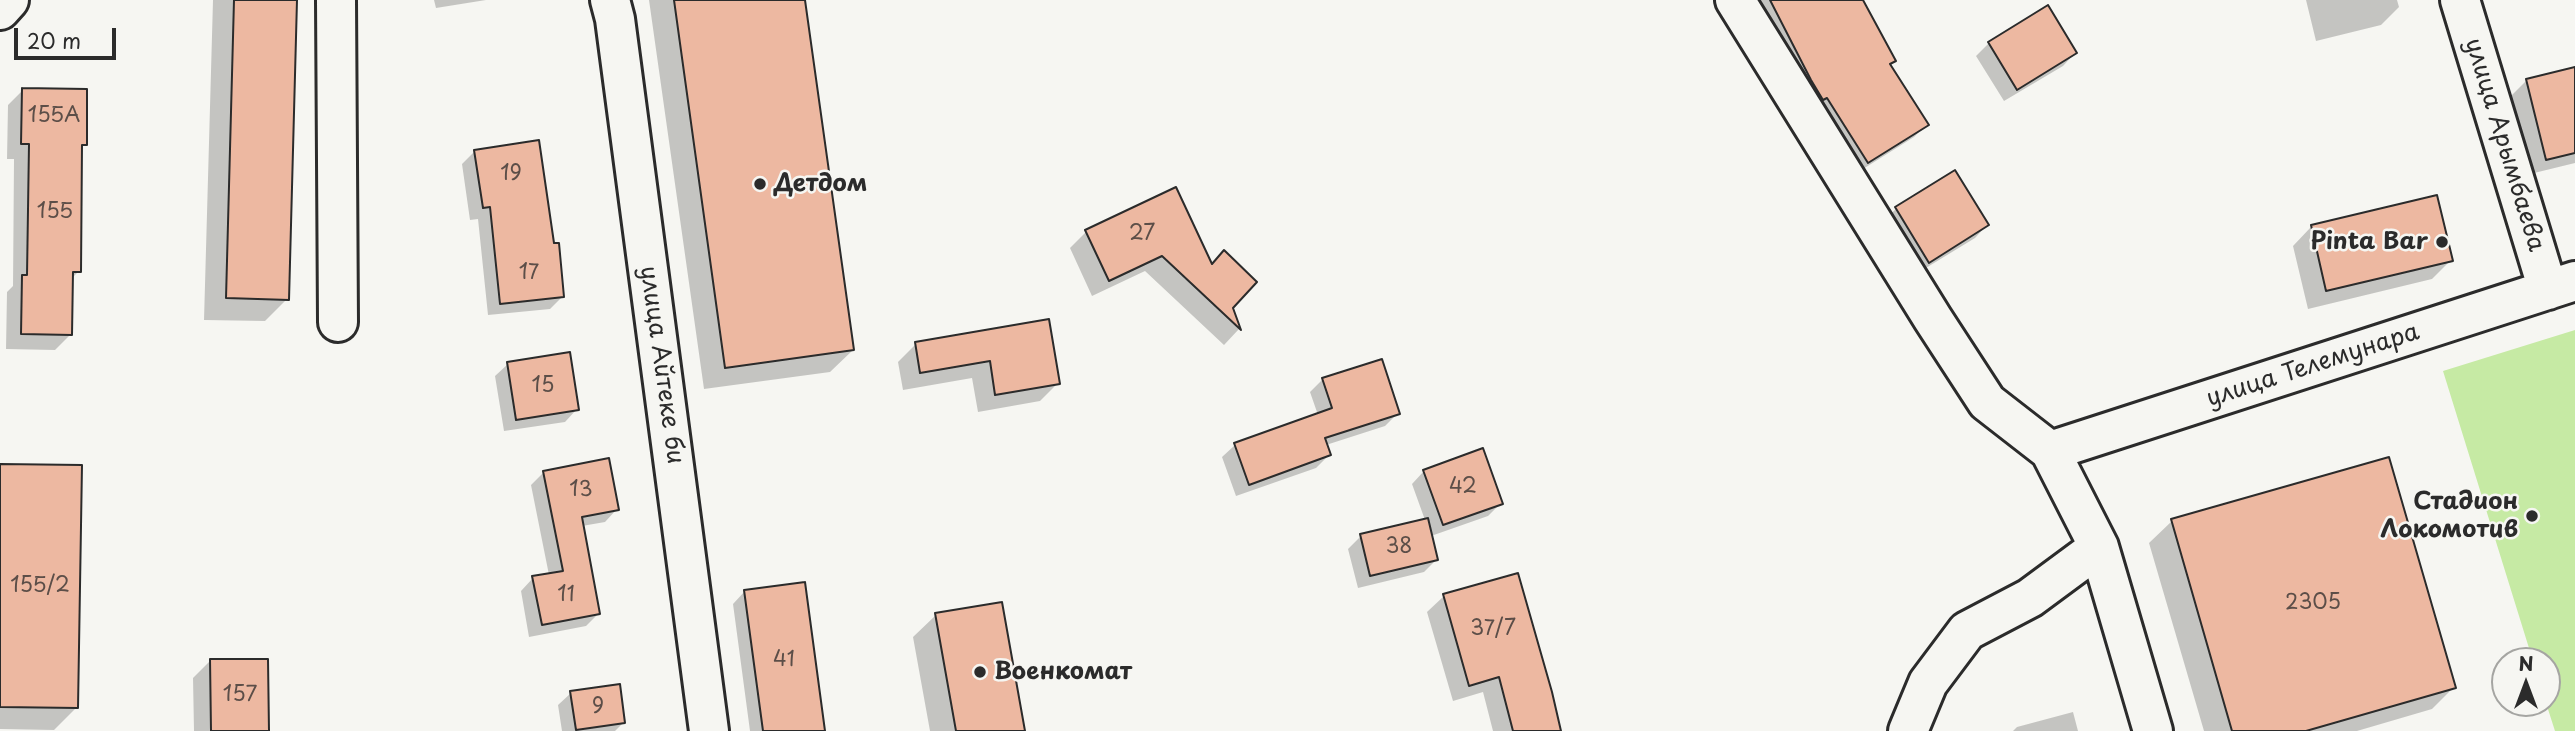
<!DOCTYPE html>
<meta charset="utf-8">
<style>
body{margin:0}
#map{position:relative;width:2575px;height:731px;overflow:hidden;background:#f6f6f2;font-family:"Playpen Sans",sans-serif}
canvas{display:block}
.north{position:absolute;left:2491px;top:647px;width:70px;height:70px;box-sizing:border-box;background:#f6f6f2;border:2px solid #a5a5a2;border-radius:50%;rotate:0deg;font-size:19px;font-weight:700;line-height:28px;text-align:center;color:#2b2b2b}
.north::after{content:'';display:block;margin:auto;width:24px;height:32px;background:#2b2b2b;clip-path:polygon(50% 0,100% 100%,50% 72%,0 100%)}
.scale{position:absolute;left:14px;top:28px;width:102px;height:32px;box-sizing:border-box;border:4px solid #2b2b2b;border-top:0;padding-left:9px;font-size:21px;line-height:24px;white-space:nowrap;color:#2b2b2b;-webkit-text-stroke:5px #f6f6f2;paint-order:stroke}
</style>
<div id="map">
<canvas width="2575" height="731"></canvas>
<div class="north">N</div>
<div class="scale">20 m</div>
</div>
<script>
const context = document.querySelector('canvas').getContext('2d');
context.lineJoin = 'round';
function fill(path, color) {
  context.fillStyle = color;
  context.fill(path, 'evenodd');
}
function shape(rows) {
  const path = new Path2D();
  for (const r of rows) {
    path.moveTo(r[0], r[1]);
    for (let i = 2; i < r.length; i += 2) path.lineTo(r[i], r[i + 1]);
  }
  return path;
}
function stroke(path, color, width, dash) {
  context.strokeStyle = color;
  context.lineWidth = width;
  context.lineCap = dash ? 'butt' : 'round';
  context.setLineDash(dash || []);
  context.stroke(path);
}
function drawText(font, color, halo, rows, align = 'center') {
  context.font = font + ' "Playpen Sans",sans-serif';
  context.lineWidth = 5;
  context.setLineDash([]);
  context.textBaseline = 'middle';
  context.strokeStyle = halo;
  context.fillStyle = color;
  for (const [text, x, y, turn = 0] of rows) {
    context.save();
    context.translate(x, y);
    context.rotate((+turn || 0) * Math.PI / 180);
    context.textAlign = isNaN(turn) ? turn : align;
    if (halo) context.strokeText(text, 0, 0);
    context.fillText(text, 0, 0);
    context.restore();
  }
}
fill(shape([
 [2575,330,2575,731,2555,731,2546,703,2547,661,2533,661,2443,371]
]), '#c6eaa4');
fill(shape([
 [213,0,295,0,287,299,265,321,204,320],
 [434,0,486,0,436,8],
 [649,0,804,0,853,350,830,372,704,389],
 [1750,0,1856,0,1894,60,1889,65,1927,124,1914,137,1855,174],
 [2306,0,2397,0,2399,7,2381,25,2316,41],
 [1989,43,2075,53,2063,66,2004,101,1976,56],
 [2575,68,2575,163,2530,174,2511,96,2527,80],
 [23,90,85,144,80,149,79,271,71,279,71,334,55,350,6,349,7,292,13,286,14,159,7,159,8,105],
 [475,151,563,296,550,309,488,315,478,219,470,220,462,164],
 [1955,173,1987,225,1975,238,1916,274,1883,221,1896,209],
 [1175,190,1239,329,1224,345,1145,271,1092,296,1070,248,1086,232],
 [2311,227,2451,260,2432,279,2308,309,2293,246],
 [1047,321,1058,383,1040,401,978,412,972,378,903,390,898,362,916,344],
 [508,364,577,409,565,422,504,431,495,376],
 [1323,379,1398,413,1385,426,1326,445,1329,455,1316,468,1236,496,1222,457,1235,445,1318,415,1310,392],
 [0,466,76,708,54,730,0,729],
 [1424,471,1501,503,1488,516,1431,536,1436,560,1424,572,1358,588,1348,549,1361,536,1425,520,1412,484],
 [544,472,617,509,605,522,582,526,599,613,586,626,529,637,521,591,533,578,549,575,531,485],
 [2172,521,2454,687,2432,709,2357,731,2204,731,2149,543],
 [745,591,823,731,750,731,733,604],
 [1444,596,1559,731,1493,731,1483,692,1453,701,1427,612],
 [936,615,1023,731,930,731,913,637],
 [211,660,267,731,194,731,193,678],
 [571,693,624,722,615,731,562,731,558,705],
 [2073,712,2078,731,2013,731,2017,727]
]), '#0003');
const building = shape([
 [234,0,297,0,289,300,226,298,234,0],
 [674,0,805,0,854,350,725,368,674,0],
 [1770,0,1863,0,1896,61,1890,64,1929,125,1868,163,1827,98,1823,100,1811,80,1770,0],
 [2048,5,2077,53,2017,90,1988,42,2048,5],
 [2575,67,2575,153,2546,160,2526,79,2575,67],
 [22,88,87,89,87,145,82,145,81,272,73,272,72,335,21,334,22,275,27,275,29,144,21,144,22,88],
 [539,140,554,243,559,243,564,297,500,304,490,207,483,208,474,150,539,140],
 [1955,170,1989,225,1929,263,1895,207,1955,170],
 [1176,187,1212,264,1224,250,1257,282,1233,308,1241,330,1162,256,1109,281,1085,230,1176,187],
 [2437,195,2453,261,2326,291,2311,225,2437,195],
 [1049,319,1060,384,995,395,990,361,920,373,915,342,1049,319],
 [570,352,579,410,516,420,507,362,570,352],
 [1382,359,1400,414,1325,438,1331,455,1249,485,1234,443,1332,408,1322,378,1382,359],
 [1483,448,1503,504,1443,525,1423,470,1483,448],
 [2389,457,2456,688,2306,731,2232,731,2171,519,2389,457],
 [609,458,619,510,582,517,600,614,542,625,532,576,563,571,543,471,609,458],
 [0,464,82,465,78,708,0,707,0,464],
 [1428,518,1438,560,1370,576,1360,534,1428,518],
 [1518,573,1552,692,1561,731,1513,731,1499,677,1469,686,1443,594,1518,573],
 [805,582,825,731,763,731,744,590,805,582],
 [1002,602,1025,731,956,731,935,613,1002,602],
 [210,659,268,659,269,731,211,731,210,659],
 [620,684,625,723,576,730,570,691,620,684]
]);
fill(building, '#edb8a1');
stroke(building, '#2b2b2b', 2);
const minor = shape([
 [336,0,338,322],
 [610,0,615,19,709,731],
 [1735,0,1933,319,1987,402,2050,451,2099,547,2153,731],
 [2460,0,2548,290],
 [0,10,9,0],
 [2050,451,2575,281],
 [1908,731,1928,683,1967,631,2030,598,2099,547]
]);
stroke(minor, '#2b2b2b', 44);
stroke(minor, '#f6f6f2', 38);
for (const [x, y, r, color] of [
 [760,184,7,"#2b2b2b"],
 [2442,242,7,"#2b2b2b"],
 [2532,516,7,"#2b2b2b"],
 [980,672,7,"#2b2b2b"]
]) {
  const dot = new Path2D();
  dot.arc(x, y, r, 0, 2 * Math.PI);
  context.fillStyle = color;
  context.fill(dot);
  stroke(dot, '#f6f6f2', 2.5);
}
drawText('21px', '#5c4e48', null, [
 ["155А",54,116],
 ["19",511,174],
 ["155",55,212],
 ["27",1142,234],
 ["17",529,273],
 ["15",543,386],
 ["42",1463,487],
 ["13",581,490],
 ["38",1399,547],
 ["155/2",40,586],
 ["11",566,595],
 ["2305",2313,603],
 ["37/7",1493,629],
 ["41",784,660],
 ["157",240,695],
 ["9",598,707]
]);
drawText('24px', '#2b2b2b', '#f6f6f2', [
 ["улица Арымбаева",2504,145,73],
 ["улица Айтеке би",661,365,82],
 ["улица Телемунара",2313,366,-18]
]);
drawText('bold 24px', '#2b2b2b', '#f6f6f2', [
 ["Детдом",774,184],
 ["Pinta Bar",2428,242,"right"],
 ["Стадион",2518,502,"right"],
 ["Локомотив",2518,530,"right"],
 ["Военкомат",994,672]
], 'left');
</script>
